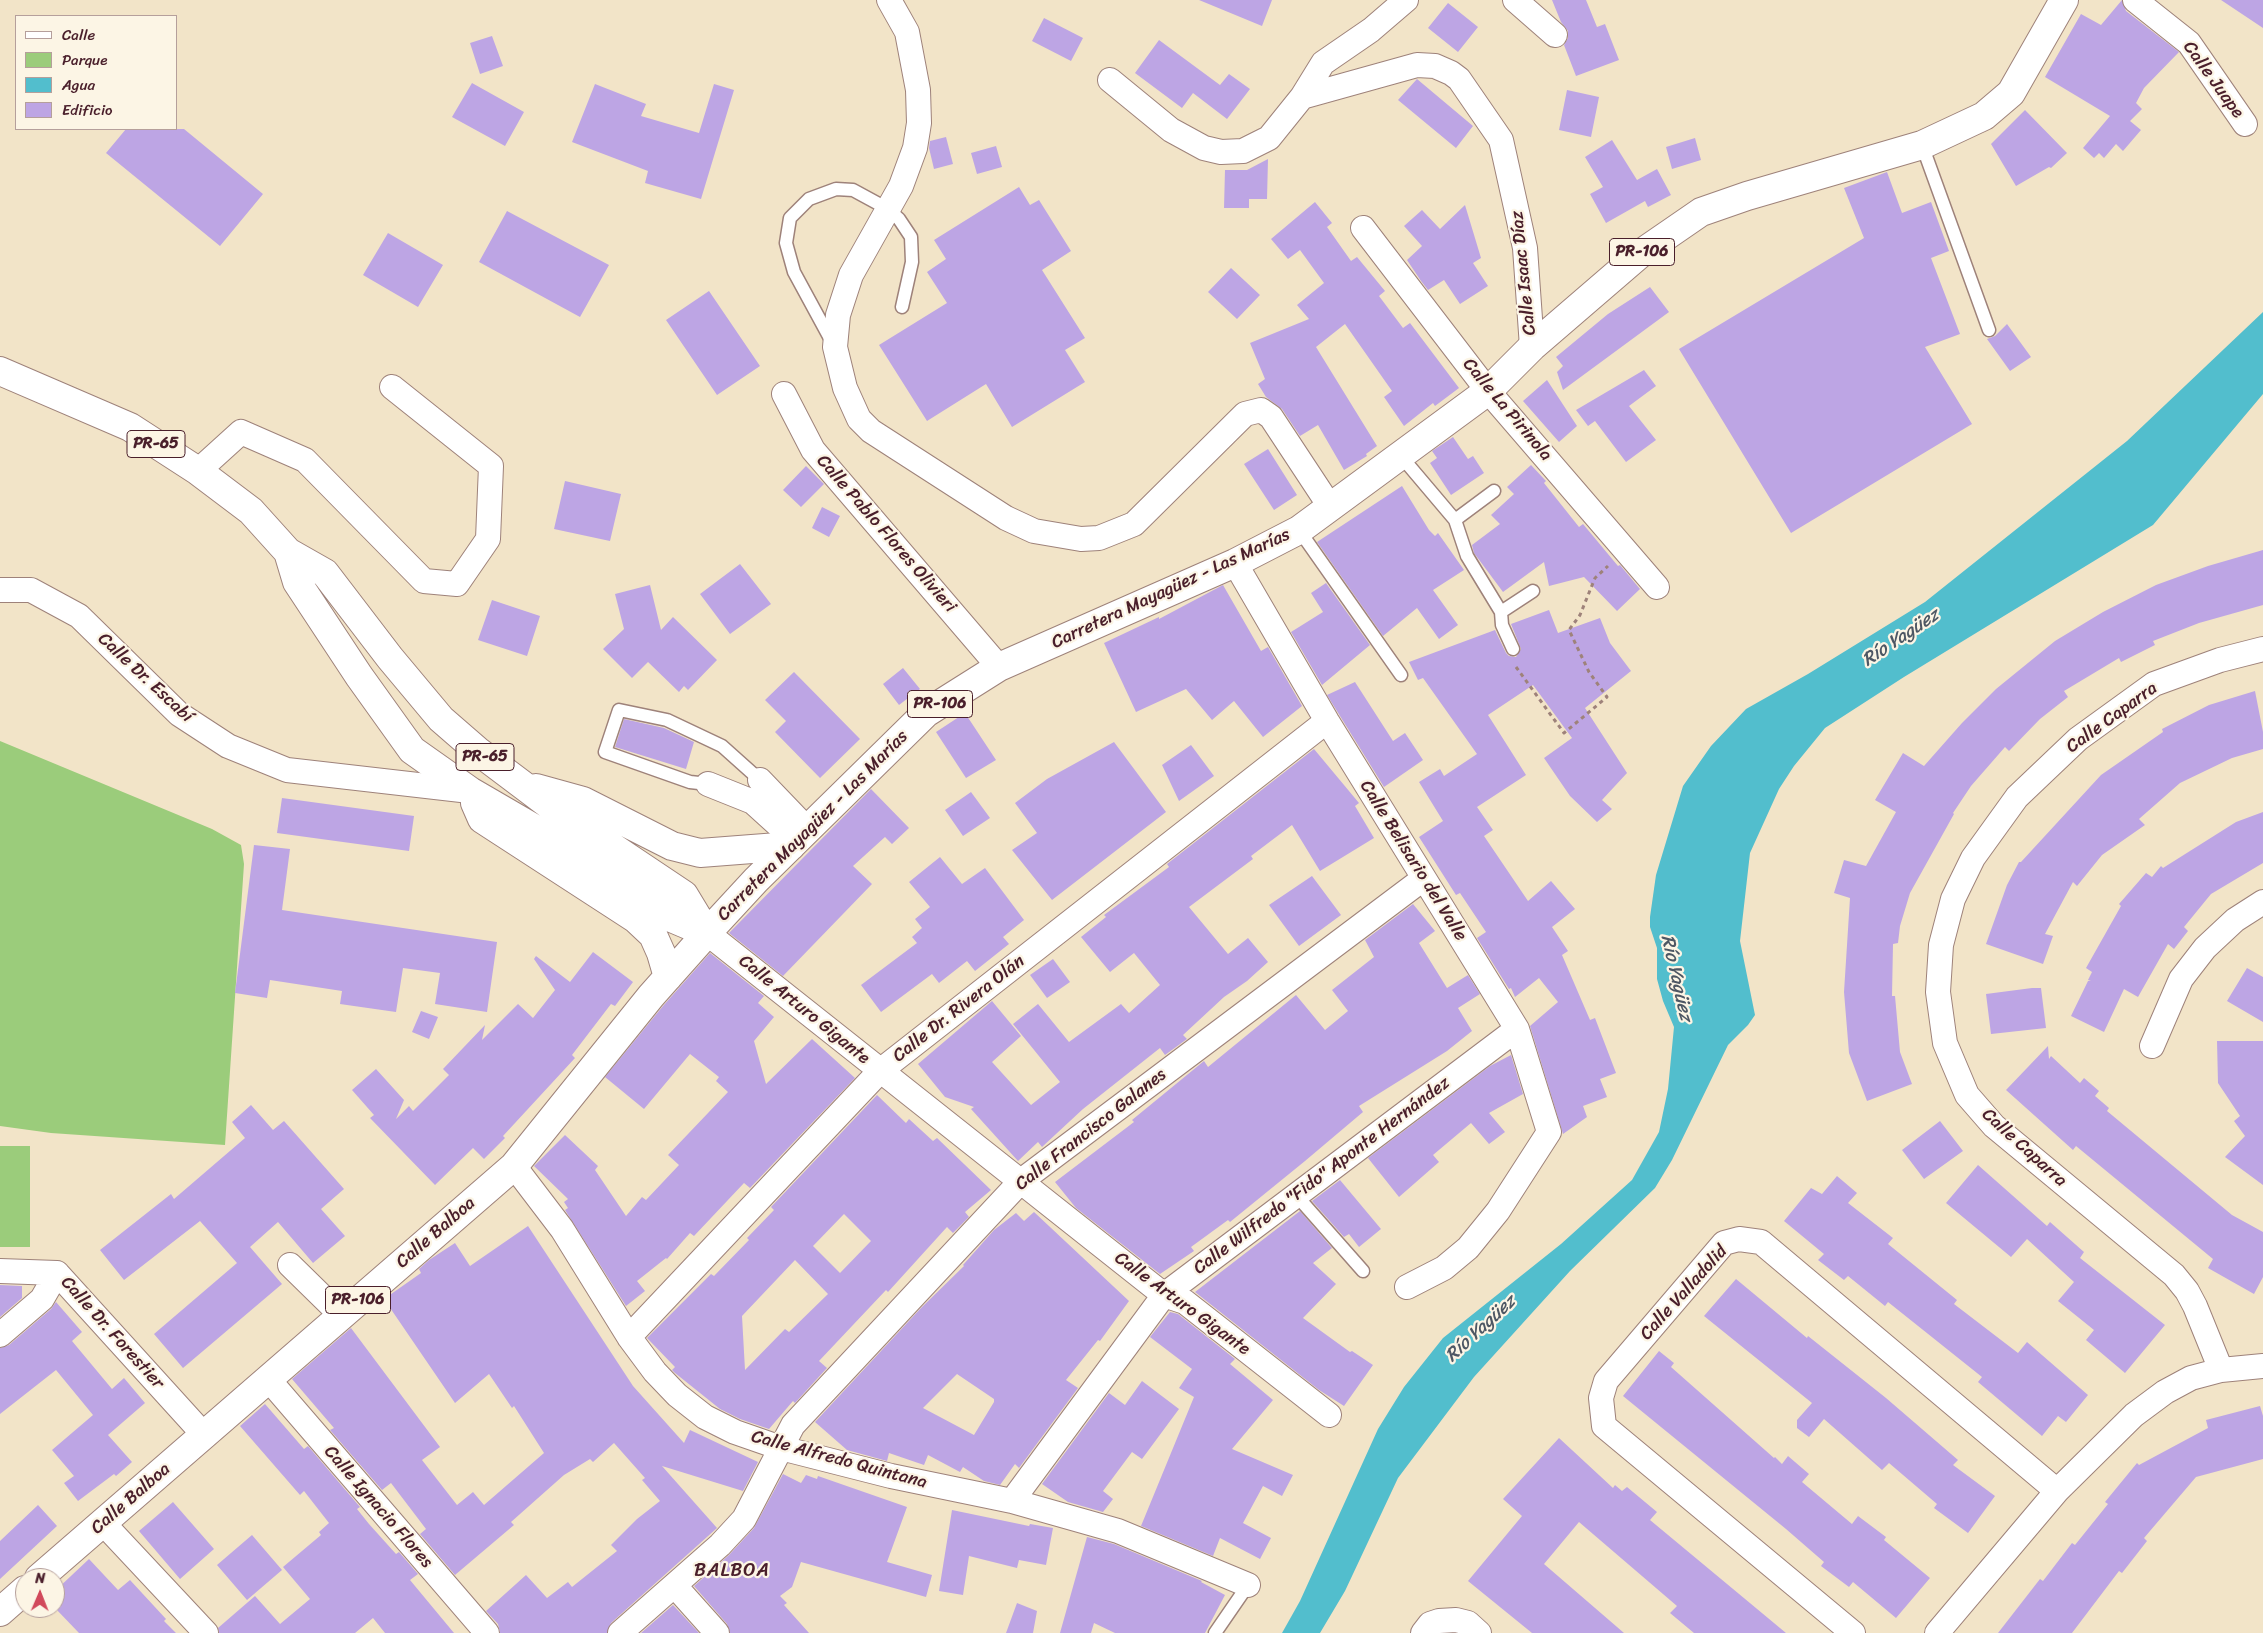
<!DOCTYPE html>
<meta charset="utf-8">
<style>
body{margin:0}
#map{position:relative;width:2263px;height:1633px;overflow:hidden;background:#f2e4c8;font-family:Sriracha,sans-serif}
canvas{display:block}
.legend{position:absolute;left:15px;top:15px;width:162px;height:115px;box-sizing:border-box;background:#fcf5e5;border:1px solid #b59f9b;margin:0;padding:6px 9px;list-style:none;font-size:15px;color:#4a1f2b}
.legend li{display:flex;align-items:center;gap:10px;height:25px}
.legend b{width:25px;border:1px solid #b59f9b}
.north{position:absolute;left:15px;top:1568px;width:50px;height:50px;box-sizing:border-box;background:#fcf5e5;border:1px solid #b59f9b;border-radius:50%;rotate:1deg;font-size:14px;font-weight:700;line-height:20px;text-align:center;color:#4a1f2b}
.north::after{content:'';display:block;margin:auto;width:18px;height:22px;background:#d1495b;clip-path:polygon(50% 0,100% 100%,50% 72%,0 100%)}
</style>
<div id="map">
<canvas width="2263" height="1633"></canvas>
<ul class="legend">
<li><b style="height:6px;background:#fff"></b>Calle</li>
<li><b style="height:14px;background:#9bcc7b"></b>Parque</li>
<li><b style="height:14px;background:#52becd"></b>Agua</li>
<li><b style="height:14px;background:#bda5e4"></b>Edificio</li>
</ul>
<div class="north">N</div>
</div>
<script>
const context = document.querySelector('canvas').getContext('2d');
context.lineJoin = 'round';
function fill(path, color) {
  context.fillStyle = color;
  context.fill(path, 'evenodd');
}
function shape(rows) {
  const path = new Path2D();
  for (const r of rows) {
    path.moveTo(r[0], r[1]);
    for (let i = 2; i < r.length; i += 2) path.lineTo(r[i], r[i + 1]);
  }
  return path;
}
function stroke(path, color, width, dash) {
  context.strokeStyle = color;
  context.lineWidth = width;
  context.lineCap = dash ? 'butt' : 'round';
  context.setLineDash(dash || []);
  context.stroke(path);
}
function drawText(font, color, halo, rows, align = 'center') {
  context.font = font + ' Sriracha,sans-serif';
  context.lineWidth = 4.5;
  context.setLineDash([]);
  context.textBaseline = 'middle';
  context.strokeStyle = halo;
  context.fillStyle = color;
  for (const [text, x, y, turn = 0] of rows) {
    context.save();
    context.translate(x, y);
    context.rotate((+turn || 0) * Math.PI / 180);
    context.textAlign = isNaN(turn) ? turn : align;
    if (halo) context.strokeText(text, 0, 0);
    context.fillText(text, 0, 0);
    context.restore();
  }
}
fill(shape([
 [0,741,212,829,241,845,244,864,225,1145,51,1133,0,1126],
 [0,1146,30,1146,30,1247,0,1247]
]), '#9bcc7b');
fill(shape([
 [2263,312,2263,394,2153,525,1904,677,1825,728,1794,766,1779,789,1750,853,1740,941,1755,1015,1748,1025,1728,1045,1672,1160,1655,1188,1570,1271,1474,1377,1398,1478,1345,1591,1320,1633,1282,1633,1300,1601,1378,1429,1404,1387,1443,1338,1561,1244,1632,1180,1659,1132,1668,1089,1674,1027,1663,1001,1657,979,1657,948,1650,927,1650,917,1656,875,1683,786,1711,746,1746,709,1808,674,1925,602,2127,441]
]), '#52becd');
fill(shape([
 [1199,0,1272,0,1262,26],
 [1552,0,1586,0,1597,27,1605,24,1619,60,1576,76,1564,45,1568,38,1568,31,1561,22],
 [2122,0,2126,11,2179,52,2144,88,2136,103,2142,109,2130,121,2141,130,2123,151,2116,144,2104,158,2099,153,2094,158,2083,148,2110,116,2045,77,2081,14,2101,25],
 [2221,0,2263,0,2263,28],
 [1448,3,1478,27,1458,52,1428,28],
 [1044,18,1083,38,1071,61,1032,41],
 [492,36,503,66,480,74,470,43],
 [1159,40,1220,85,1229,74,1250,89,1227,119,1193,93,1182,108,1135,73],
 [1417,79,1473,126,1456,148,1398,100],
 [472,83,524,112,505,146,452,117],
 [595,84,646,104,641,116,699,133,714,84,734,90,701,199,645,183,648,171,572,142],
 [1567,90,1599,97,1591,137,1559,130],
 [2025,110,2067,153,2051,168,2049,167,2016,186,1991,144],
 [126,129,184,129,263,194,220,246,106,153],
 [946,137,953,164,934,169,929,148,930,141],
 [1695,138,1701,160,1672,169,1666,147],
 [1612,140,1637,180,1657,169,1671,195,1648,207,1645,201,1606,223,1590,194,1603,187,1585,157],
 [996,146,1002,167,977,174,971,153],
 [1268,159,1267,199,1249,199,1249,208,1224,208,1225,170,1247,170],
 [1887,172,1902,213,1931,202,1949,251,1931,258,1960,334,1925,347,1972,424,1791,533,1679,349,1864,238,1844,188],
 [1019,187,1030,205,1039,200,1071,251,1042,270,1085,338,1065,350,1085,382,1012,427,986,384,927,421,879,345,947,303,927,272,946,259,934,240],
 [1315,202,1332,223,1327,227,1351,261,1357,257,1385,291,1379,296,1403,328,1410,323,1459,388,1435,406,1433,403,1404,426,1384,397,1392,391,1345,324,1316,347,1377,446,1366,454,1367,456,1344,470,1318,425,1300,436,1282,409,1266,397,1258,384,1265,379,1250,343,1309,319,1297,305,1324,283,1300,250,1288,259,1271,239],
 [1465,205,1481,258,1473,263,1488,286,1460,304,1444,280,1428,290,1421,281,1407,260,1422,246,1404,226,1422,210,1440,229],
 [507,211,609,265,580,317,479,262],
 [388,233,443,265,418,307,363,275],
 [1231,268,1260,295,1237,319,1208,292],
 [1650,287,1669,312,1563,390,1557,372,1563,366,1556,357,1608,314],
 [709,291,760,366,717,395,666,320],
 [2007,324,2031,357,2010,371,1987,339,1995,336],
 [1644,370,1656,386,1629,406,1656,440,1626,462,1595,421,1588,426,1576,410],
 [1547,380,1577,426,1559,442,1523,401],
 [1453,437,1468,459,1473,456,1484,473,1451,495,1430,463,1437,458,1432,451],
 [1268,449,1297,495,1274,510,1244,464],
 [1531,465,1546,481,1544,483,1579,527,1583,524,1618,566,1620,565,1640,589,1617,611,1584,577,1549,586,1544,562,1503,592,1474,553,1472,545,1500,524,1491,515,1514,494,1507,487],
 [806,466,824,484,801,507,783,490],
 [565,481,621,494,610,541,554,529],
 [1402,486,1429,530,1435,536,1438,533,1464,570,1433,590,1458,625,1439,639,1417,608,1383,636,1317,542],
 [822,507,840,516,829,537,812,528],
 [2263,550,2263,605,2199,623,2153,641,2155,645,2121,662,2119,658,2064,691,2068,697,2040,719,2009,751,2005,747,1971,786,1953,813,1954,814,1910,893,1900,926,1898,943,1893,944,1892,996,1895,996,1900,1052,1912,1084,1867,1101,1849,1053,1844,992,1850,898,1834,893,1844,860,1866,866,1896,812,1875,800,1903,753,1924,766,1962,723,1996,689,2055,641,2103,612,2156,585,2208,566],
 [740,564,771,604,730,634,700,594],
 [1326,583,1370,645,1322,685,1291,632,1323,612,1311,593],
 [650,585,661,630,673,617,717,660,688,690,684,686,679,692,648,662,632,678,603,649,624,629,615,594],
 [1223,585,1261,651,1268,647,1302,706,1263,737,1234,701,1212,720,1186,689,1136,712,1104,643,1159,617,1159,619],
 [492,600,540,616,527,656,478,640],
 [1549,610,1558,633,1600,618,1610,643,1631,671,1585,708,1627,773,1602,800,1612,809,1597,822,1570,796,1544,758,1572,738,1533,685,1488,715,1526,775,1477,807,1493,830,1484,836,1528,901,1551,881,1575,909,1552,927,1568,951,1562,955,1590,1020,1595,1018,1616,1073,1600,1079,1607,1097,1583,1106,1587,1117,1563,1134,1530,1026,1558,1002,1539,978,1515,997,1511,988,1509,989,1477,938,1486,932,1460,893,1456,895,1419,837,1443,821,1419,782,1440,769,1444,776,1477,754,1423,678,1418,680,1409,662,1495,630,1506,653,1509,656,1516,657,1521,649,1511,624],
 [903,668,920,689,899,705,883,684],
 [794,672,860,739,820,778,775,732,786,721,765,700],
 [1355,682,1393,741,1405,733,1423,760,1384,787,1327,695],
 [2255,691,2263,732,2263,749,2232,758,2180,783,2139,819,2145,825,2102,855,2077,886,2073,882,2045,934,2053,936,2043,964,1986,944,2007,885,2019,862,2021,862,2101,775,2163,732,2162,729,2209,705],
 [965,713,996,760,966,778,936,732],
 [624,719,664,728,694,742,686,769,615,747],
 [1114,742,1166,812,1052,900,1012,850,1037,833,1015,803,1047,779],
 [1191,745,1214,776,1179,801,1162,765],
 [1314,749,1359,803,1355,806,1374,838,1320,871,1292,825,1251,856,1253,859,1189,907,1228,954,1248,938,1268,962,1247,981,1224,997,1183,1035,1187,1039,1165,1055,1160,1048,1083,1109,1042,1147,1038,1142,1018,1161,971,1109,974,1107,945,1097,918,1064,992,1001,1021,1036,992,1062,1031,1105,1060,1082,1013,1024,1038,1004,1069,1042,1121,1004,1129,1013,1160,985,1134,953,1110,972,1081,937,1106,917,1104,915,1169,867,1167,864],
 [871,789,909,828,892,844,885,837,853,866,872,884,783,976,729,933],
 [971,792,990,818,963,836,945,810],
 [282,798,414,816,409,851,277,833],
 [2263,812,2263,863,2211,894,2184,927,2188,931,2174,949,2168,944,2138,997,2124,989,2104,1032,2071,1016,2088,981,2091,981,2088,980,2092,972,2086,968,2121,906,2119,904,2146,873,2152,877,2161,866,2163,868,2236,822],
 [254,845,290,849,282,910,497,942,487,1012,435,1004,440,973,403,968,396,1012,340,1004,342,991,270,980,267,998,235,993],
 [940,857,962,884,985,868,1024,920,1003,937,1009,944,975,971,967,961,939,983,932,974,881,1012,861,985,917,943,912,937,922,928,915,919,930,907,909,882],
 [1312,876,1341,915,1299,946,1269,905],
 [1413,904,1435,931,1419,943,1447,988,1468,975,1480,994,1458,1008,1472,1031,1447,1051,1359,1106,1363,1112,1305,1161,1230,1222,1228,1220,1191,1247,1194,1251,1160,1274,1076,1208,1055,1182,1134,1122,1132,1120,1204,1061,1208,1067,1296,995,1325,1030,1348,1011,1332,990,1374,957,1365,940],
 [593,952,633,982,615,1006,611,1004,572,1055,575,1058,503,1136,505,1138,484,1159,473,1148,435,1185,370,1118,374,1115,352,1090,376,1069,404,1100,396,1119,409,1106,413,1111,449,1075,443,1069,485,1025,482,1040,518,1004,533,1018,555,990,534,959,536,956,570,982],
 [710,953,764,996,758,1003,774,1017,754,1041,766,1084,812,1039,855,1078,750,1188,744,1183,694,1236,690,1233,667,1259,666,1258,637,1281,645,1291,626,1306,565,1210,568,1208,564,1202,568,1199,534,1166,565,1135,598,1166,595,1170,626,1216,642,1197,646,1200,679,1165,668,1155,728,1092,716,1081,719,1077,690,1054,644,1109,605,1077,663,1006],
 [1053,959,1070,982,1047,998,1030,975],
 [2247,968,2263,977,2263,1022,2227,1001],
 [2032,988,2041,988,2046,1028,1991,1034,1986,994],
 [421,1011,438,1017,429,1039,412,1032],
 [2217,1041,2263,1041,2263,1185,2225,1157,2245,1136,2234,1121,2240,1116,2218,1083],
 [2048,1046,2049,1059,2051,1056,2080,1083,2084,1078,2099,1091,2095,1096,2109,1108,2107,1111,2232,1215,2263,1232,2263,1277,2254,1294,2208,1268,2213,1259,2076,1146,2073,1150,2006,1090],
 [1511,1055,1523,1094,1489,1113,1505,1132,1489,1144,1471,1123,1433,1155,1439,1162,1399,1197,1368,1158,1490,1066],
 [877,1095,906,1123,909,1119,933,1141,937,1138,991,1190,965,1212,969,1217,953,1233,947,1227,888,1292,886,1290,819,1361,827,1368,795,1403,793,1401,769,1429,740,1419,720,1409,675,1373,672,1370,675,1367,647,1338,711,1274,714,1276,749,1240,747,1238,774,1210,771,1207],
 [844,1214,871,1241,840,1273,813,1246],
 [795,1260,828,1294,789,1332,785,1329,745,1370,742,1316],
 [251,1105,273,1130,284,1121,344,1189,321,1209,345,1236,313,1263,278,1222,250,1247,282,1284,183,1368,154,1334,237,1263,200,1221,124,1280,100,1250,171,1194,174,1199,245,1138,232,1122],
 [1940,1121,1963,1151,1924,1179,1902,1150],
 [1978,1165,2047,1226,2050,1222,2084,1252,2080,1258,2165,1325,2125,1373,2086,1340,2094,1330,2058,1301,2074,1282,2027,1239,2011,1257,1946,1203],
 [1837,1176,1857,1193,1848,1203,1893,1238,1888,1244,1957,1300,1954,1304,2018,1353,2027,1342,2088,1395,2066,1422,2058,1416,2042,1436,1978,1382,1982,1377,1888,1302,1885,1306,1848,1276,1844,1280,1818,1260,1824,1254,1784,1221,1811,1188,1822,1194],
 [1340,1180,1381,1229,1359,1247,1349,1234,1344,1237,1312,1201],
 [1300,1211,1332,1248,1313,1263,1336,1284,1303,1318,1350,1352,1352,1351,1373,1365,1344,1406,1319,1390,1195,1292],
 [1034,1212,1129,1301,1100,1341,1098,1340,1066,1380,1078,1388,1019,1468,1015,1464,1000,1485,984,1481,963,1467,960,1472,928,1455,924,1465,889,1453,887,1461,847,1450,815,1422,921,1308,964,1266,963,1265,994,1230,1016,1213,1024,1221],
 [957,1374,994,1399,994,1402,974,1435,923,1408],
 [528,1226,633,1386,684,1443,690,1430,758,1462,743,1491,662,1466,717,1528,611,1623,607,1633,500,1633,498,1624,486,1611,526,1575,547,1598,568,1582,572,1587,617,1551,611,1545,637,1519,660,1501,642,1480,645,1478,614,1443,593,1462,590,1459,564,1475,511,1522,514,1525,455,1575,420,1534,426,1529,391,1483,382,1490,330,1430,334,1428,292,1379,351,1328,440,1447,422,1460,457,1505,473,1492,484,1505,544,1453,514,1406,512,1408,489,1374,455,1403,384,1299,421,1273,419,1269,429,1260,455,1243,470,1266],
 [1736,1279,1807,1338,1808,1336,1886,1398,1958,1460,1953,1465,1995,1496,1968,1533,1934,1508,1937,1504,1889,1463,1882,1470,1824,1419,1809,1437,1797,1428,1797,1420,1812,1403,1704,1316],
 [0,1285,22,1286,22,1298,0,1317],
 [56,1302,82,1332,72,1341,112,1389,124,1378,145,1403,108,1435,132,1462,116,1476,114,1474,78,1501,64,1483,74,1476,52,1450,93,1415,56,1370,0,1414,0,1348,9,1345,51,1309],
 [1170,1312,1178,1314,1235,1359,1230,1364,1273,1400,1232,1449,1293,1475,1282,1496,1263,1486,1243,1523,1271,1538,1260,1559,1220,1538,1213,1556,1141,1526,1194,1397,1179,1388,1192,1369,1150,1337],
 [1659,1351,1674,1363,1671,1367,1774,1458,1775,1457,1782,1464,1788,1456,1809,1474,1802,1482,1852,1524,1858,1516,1886,1537,1884,1540,1930,1578,1896,1618,1853,1582,1849,1587,1821,1566,1824,1562,1786,1529,1623,1396],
 [1142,1381,1179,1409,1142,1459,1132,1452,1103,1491,1113,1499,1103,1512,1068,1502,1042,1484,1109,1393,1125,1405],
 [265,1404,304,1449,308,1446,360,1507,357,1509,369,1524,396,1554,399,1552,418,1574,410,1580,454,1633,385,1633,373,1618,355,1633,219,1633,218,1628,255,1596,280,1624,310,1599,283,1567,321,1535,319,1532,329,1523,304,1491,300,1495,240,1426],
 [2260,1406,2263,1416,2263,1459,2196,1477,2144,1538,2147,1541,2122,1573,2119,1571,2072,1633,1998,1633,2040,1579,2043,1581,2072,1543,2075,1545,2108,1504,2105,1502,2137,1463,2139,1465,2208,1428,2206,1420],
 [1559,1438,1613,1488,1615,1485,1622,1491,1627,1487,1657,1512,1650,1520,1786,1633,1694,1633,1670,1613,1677,1606,1579,1522,1544,1564,1624,1633,1532,1633,1468,1581,1522,1516,1503,1499],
 [783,1474,801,1483,806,1475,817,1479,818,1476,907,1507,887,1562,932,1575,926,1597,801,1562,792,1587,780,1596,787,1603,784,1605,809,1633,730,1633,727,1624,694,1586,729,1555,754,1528],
 [173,1502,214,1549,180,1579,139,1531],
 [38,1505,57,1526,0,1579,0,1541],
 [952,1510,1029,1526,1030,1524,1053,1528,1046,1565,1019,1560,1017,1568,969,1556,963,1595,939,1591],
 [252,1535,282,1570,247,1600,217,1565],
 [1087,1537,1114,1544,1202,1581,1201,1582,1225,1595,1205,1633,1115,1633,1094,1623,1091,1633,1060,1633],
 [89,1559,118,1590,130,1580,166,1619,164,1621,176,1633,79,1633,55,1608,55,1591],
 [1017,1603,1037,1611,1033,1633,1006,1633],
 [673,1605,699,1633,641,1633]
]), '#bda5e4');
const service = shape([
 [1922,145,1989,330],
 [832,342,794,272,786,243,790,218,809,199,836,189,853,190,888,209,899,219,911,237,912,262,902,307],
 [1400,455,1455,520,1467,556,1501,612,1502,625,1513,649],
 [1455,520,1494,491],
 [1299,530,1401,675],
 [1501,612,1533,591],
 [708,784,690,782,605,752,619,710,667,720,722,746,760,780],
 [1296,1195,1363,1271],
 [1215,1633,1248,1585]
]);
const minor = shape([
 [889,0,907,32,918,90,919,123,915,148,901,186,851,275,838,315,835,347,845,388,859,419,871,431,1006,518,1034,531,1081,539,1099,538,1134,524,1245,414,1261,410,1271,417,1331,508],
 [1515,0,1555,35],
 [2135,0,2189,43,2245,124],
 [1110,80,1171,130,1204,148,1221,152,1243,151,1269,138,1302,97,1323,63,1371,30,1406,0],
 [1302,97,1417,65,1435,66,1451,73,1459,79,1501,140,1525,248,1532,347],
 [1363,228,1488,391,1657,587],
 [784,394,813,450,999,667],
 [198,471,241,432,305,460,424,581,457,584,488,539,491,466,392,387],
 [1235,563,1327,721,1517,1029,1549,1132,1498,1211,1468,1248,1444,1268,1407,1287],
 [0,590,31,590,79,616,179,714,228,746,287,770,470,791],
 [760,780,808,830],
 [708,784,753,802,796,841],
 [707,933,1164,1295,1185,1302,1329,1415],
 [2152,1046,2181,979,2205,948,2235,920,2263,902],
 [514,1166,562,1229,629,1337,655,1372,677,1395,705,1417,735,1432,781,1448,891,1476,1012,1501,1118,1531,1248,1585],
 [290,1265,341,1315],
 [0,1271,57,1273,205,1436],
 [0,1335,42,1299,57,1273],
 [629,1337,880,1071,1327,721],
 [2221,1370,2195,1306,2187,1291,2174,1275,1994,1126,1967,1095,1945,1043,1938,992,1941,945,1953,899,1973,858,2017,797,2078,739,2154,684,2220,660,2263,649],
 [269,1380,487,1633],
 [1012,1501,1164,1295,1517,1029],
 [103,1523,206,1633],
 [675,1586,717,1633],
 [620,1633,720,1545,744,1519,793,1425,1021,1181,1423,879],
 [1423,1633,1430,1624,1439,1621,1456,1620,1468,1623,1479,1633],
 [1853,1633,1604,1426,1601,1398,1606,1381,1724,1243,1739,1239,1761,1242,2057,1491],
 [1937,1633,2057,1491,2134,1415,2165,1392,2191,1378,2221,1370,2263,1366]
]);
const primary = shape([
 [0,371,130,427,198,471,251,511,288,552,325,573,390,658,441,719,479,752,548,804,684,895,707,933],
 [288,552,297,582,359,676,412,750,470,791,544,834,667,916,707,933],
 [536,788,583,801,672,846,700,853,791,846],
 [475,803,482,819,636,919,653,935,661,953,668,977],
 [39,1578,514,1166,651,996,707,933,756,880,926,713,999,667,1235,563,1299,530,1488,391,1532,347,1640,254,1701,212,1747,196,1922,145,1984,116,2011,93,2064,0],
 [0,1612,25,1590]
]);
stroke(service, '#9e827a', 15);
stroke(minor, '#9e827a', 26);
stroke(primary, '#9e827a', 30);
stroke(shape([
 [1516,667,1564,733,1607,697,1589,672,1569,630,1580,615,1595,578,1608,566]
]), '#9e827a', 3, [4, 4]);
stroke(service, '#fff', 12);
stroke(minor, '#fff', 24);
stroke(primary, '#fff', 28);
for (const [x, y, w] of [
 [1642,252,65],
 [156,444,58],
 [940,704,65],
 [485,757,58],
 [358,1300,65]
]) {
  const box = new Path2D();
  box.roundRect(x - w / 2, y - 13.5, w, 27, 4);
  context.fillStyle = '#fcf5e5';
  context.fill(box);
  stroke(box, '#4a1f2b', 1);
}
drawText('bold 16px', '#4a1f2b', null, [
 ["PR-106",1642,252],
 ["PR-65",156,444],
 ["PR-106",940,704],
 ["PR-65",485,757],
 ["PR-106",358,1300]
]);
drawText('18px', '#4a1f2b', '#fcf5e5', [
 ["Calle Juape",2213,80,54],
 ["Calle Isaac Díaz",1524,273,-96],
 ["Calle La Pirinola",1507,410,50],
 ["Calle Pablo Flores Olivieri",886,534,49],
 ["Carretera Mayagüez - Las Marías",1171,589,-25],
 ["Calle Dr. Escabí",145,678,43],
 ["Calle Caparra",2112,718,-36],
 ["Carretera Mayagüez - Las Marías",813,826,-45],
 ["Calle Belisario del Valle",1413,861,58],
 ["Calle Dr. Rivera Olán",959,1009,-38],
 ["Calle Arturo Gigante",804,1010,39],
 ["Calle Francisco Galanes",1091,1130,-38],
 ["Calle Caparra",2024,1148,42],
 ["Calle Wilfredo \"Fido\" Aponte Hernández",1322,1176,-37],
 ["Calle Balboa",436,1233,-41],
 ["Calle Valladolid",1684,1293,-48],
 ["Calle Arturo Gigante",1182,1304,36],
 ["Calle Dr. Forestier",112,1333,48],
 ["Calle Alfredo Quintana",839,1460,15],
 ["Calle Balboa",131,1499,-41],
 ["Calle Ignacio Flores",378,1507,49]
]);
drawText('italic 19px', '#4d5764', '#fcf5e5', [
 ["Río Yagüez",1901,638,-34],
 ["Río Yagüez",1676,978,77],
 ["Río Yagüez",1481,1329,-43]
]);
context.letterSpacing = '1px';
drawText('19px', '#4a1f2b', '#fcf5e5', [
 ["BALBOA",732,1571]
]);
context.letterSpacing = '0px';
</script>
